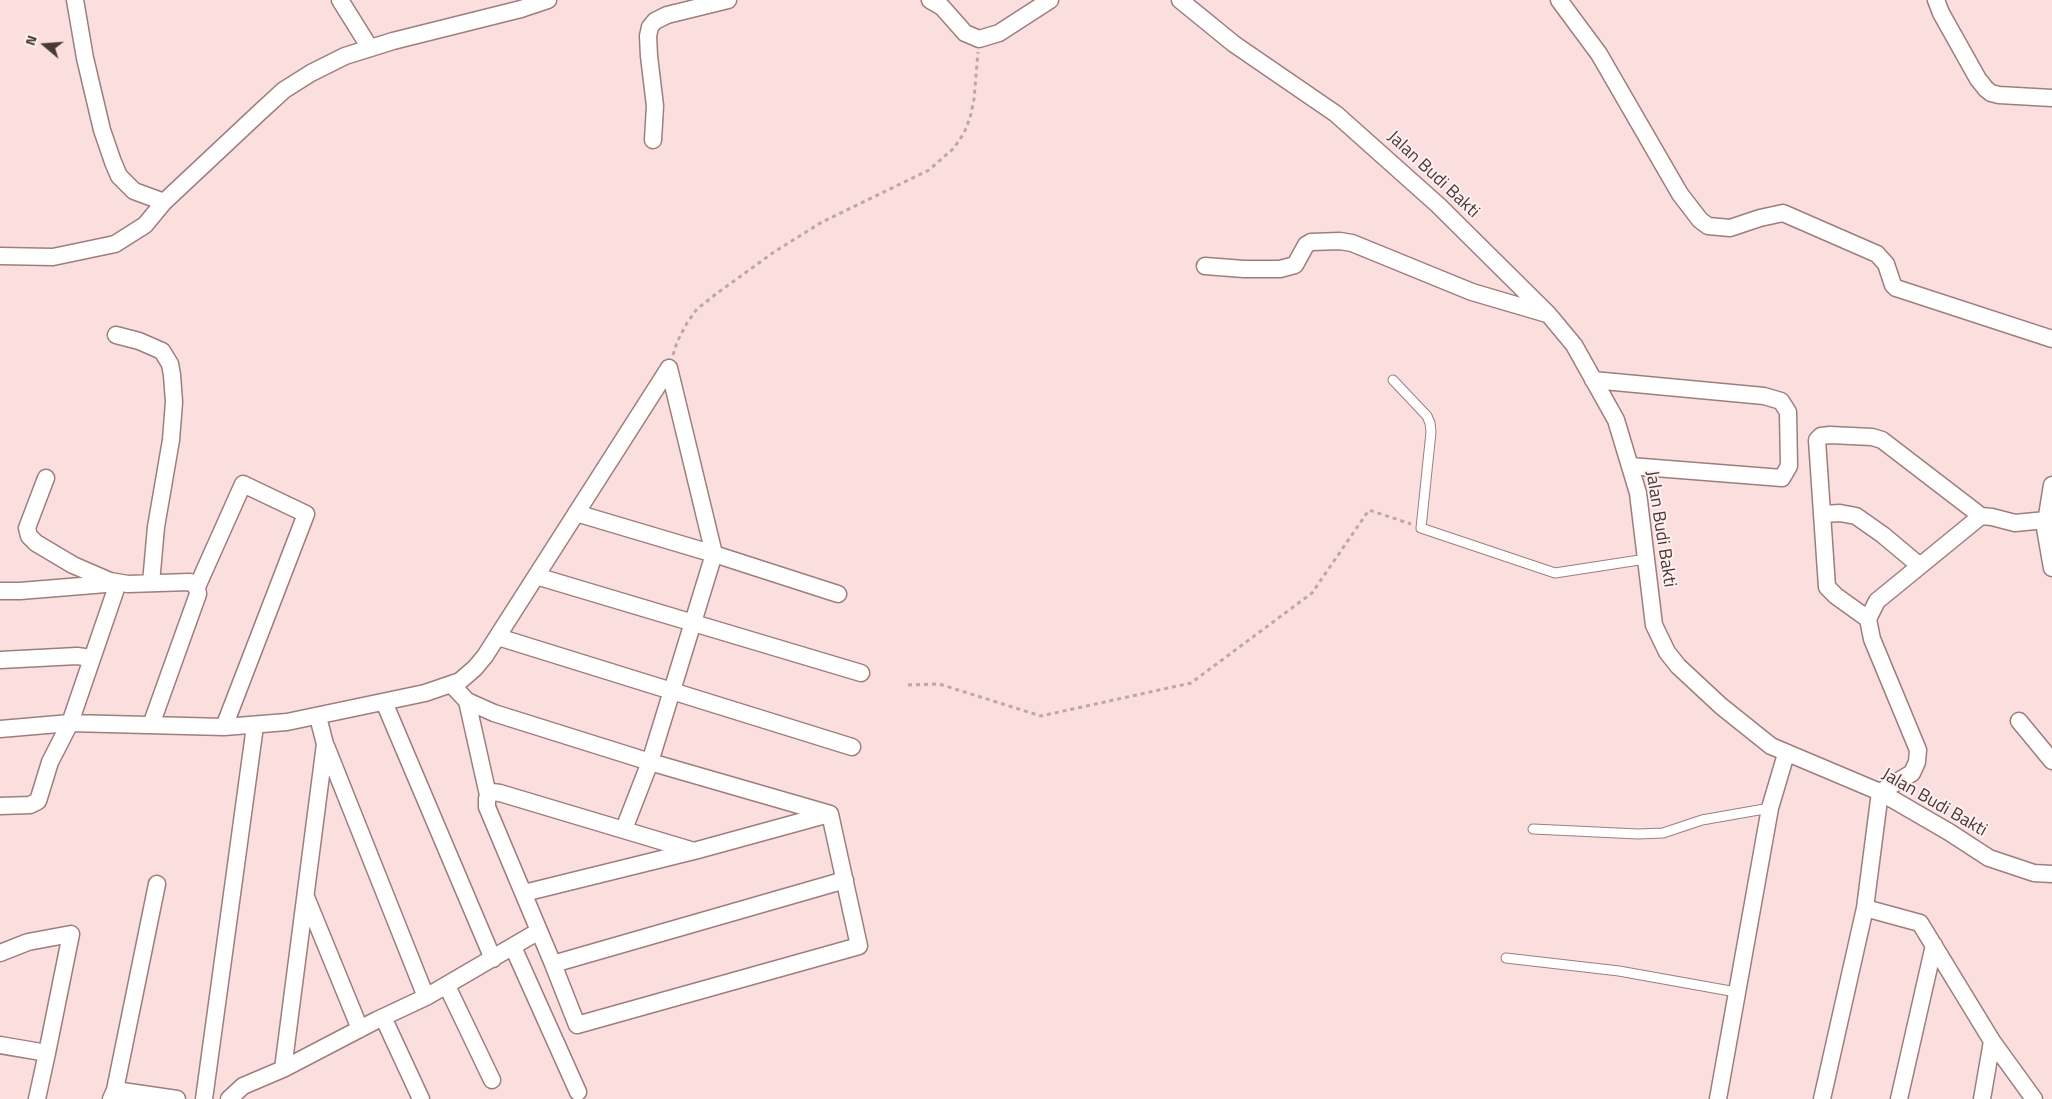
<!DOCTYPE html>
<style>
body{margin:0}
#map{position:relative;width:2052px;height:1099px;overflow:hidden;background:#fbdfde;font-family:"Titillium Web",sans-serif}
canvas{display:block}
.north{position:absolute;left:20px;top:20px;width:50px;height:50px;-webkit-text-stroke:4px #fff0ef;paint-order:stroke;rotate:288deg;font-size:14px;font-weight:700;line-height:20px;text-align:center;color:#473938}
.north::after{content:'';display:block;margin:auto;width:18px;height:22px;background:#473938;clip-path:polygon(50% 0,100% 100%,50% 72%,0 100%)}
</style>
<div id="map">
<canvas width="2052" height="1099"></canvas>
<div class="north">N</div>
</div>
<script>
const context = document.querySelector('canvas').getContext('2d');
context.lineJoin = 'round';
function shape(rows) {
  const path = new Path2D();
  for (const r of rows) {
    path.moveTo(r[0], r[1]);
    for (let i = 2; i < r.length; i += 2) path.lineTo(r[i], r[i + 1]);
  }
  return path;
}
function stroke(path, color, width, dash) {
  context.strokeStyle = color;
  context.lineWidth = width;
  context.lineCap = dash ? 'butt' : 'round';
  context.setLineDash(dash || []);
  context.stroke(path);
}
function drawText(font, color, halo, rows, align = 'center') {
  context.font = font + ' "Titillium Web",sans-serif';
  context.lineWidth = 4;
  context.setLineDash([]);
  context.textBaseline = 'middle';
  context.strokeStyle = halo;
  context.fillStyle = color;
  for (const [text, x, y, turn = 0] of rows) {
    context.save();
    context.translate(x, y);
    context.rotate((+turn || 0) * Math.PI / 180);
    context.textAlign = isNaN(turn) ? turn : align;
    if (halo) context.strokeText(text, 0, 0);
    context.fillText(text, 0, 0);
    context.restore();
  }
}
const lane = shape([
 [1393,380,1427,416,1430,423,1431,432,1421,528,1555,573,1646,559],
 [1533,829,1638,834,1663,833,1702,820,1770,808],
 [1506,958,1619,971,1736,992]
]);
const street = shape([
 [75,0,85,58,102,130,113,162,119,176,134,191,164,202],
 [340,0,370,48],
 [930,0,942,7,965,33,979,39,999,33,1050,0],
 [1180,0,1234,44,1336,114,1438,205,1549,315,1574,345,1616,420,1638,493,1654,625,1667,652,1678,666,1721,706,1771,746,1880,792,1949,832,1989,858,2034,873,2052,874],
 [1559,0,1599,54,1680,194,1700,220,1708,226,1730,228,1760,218,1783,213,1877,254,1886,264,1893,285,1896,288,2052,339],
 [1936,0,1941,13,1978,79,1986,89,1991,93,1999,95,2052,98],
 [653,140,655,106,649,56,648,36,650,27,655,21,667,15,728,0],
 [0,256,53,257,115,244,145,225,164,202,260,112,284,90,311,73,345,56,393,41,521,9,548,0],
 [1205,266,1244,269,1280,269,1295,265,1306,245,1311,242,1340,241,1352,243,1472,292,1547,314],
 [116,335,139,341,162,351,170,364,172,375,174,402,171,440,156,527,151,583],
 [1593,380,1764,396,1781,401,1788,412,1789,466,1782,478,1630,466],
 [46,478,27,528,29,536,36,543,73,565,110,581,128,584,190,582,197,587,198,594,151,725],
 [2052,485,2045,528,2052,568],
 [576,513,714,554,838,594],
 [1823,514,1840,513,1856,516,1883,535,1920,566],
 [536,576,861,673],
 [197,587,243,484,306,514,224,727],
 [0,591,20,591,118,583,70,723,50,762,38,801,30,805,0,806],
 [1868,619,1836,596,1827,587,1817,440,1821,436,1830,435,1872,437,1882,440,1981,516],
 [498,637,852,747],
 [0,660,77,656,92,658],
 [452,685,467,701,494,713,650,762,830,814],
 [467,701,488,795],
 [384,702,493,959],
 [2019,721,2052,761],
 [0,729,70,723,224,727,287,722,425,693,460,681,475,668,485,656,669,368],
 [326,746,426,997],
 [624,829,650,762,714,554,669,368],
 [694,851,500,793,492,792,487,798,487,807,553,964,577,1025,859,946,830,814],
 [524,893,694,851,829,814],
 [306,897,360,1029],
 [1865,908,1920,923,1992,1041,2034,1099],
 [513,947,578,1092],
 [0,953,28,942,71,934,47,1053],
 [553,964,845,880],
 [447,986,492,1080],
 [383,1017,421,1099],
 [0,1045,47,1053,37,1099],
 [283,1069,325,744,318,717],
 [115,1090,177,1099],
 [111,1099,115,1090,157,884],
 [204,1099,255,726],
 [229,1099,243,1086,283,1069,377,1020,426,997,539,931],
 [1718,1099,1770,808,1786,754],
 [1822,1099,1865,908,1880,792,1912,773,1917,762,1918,750,1872,639,1868,619,1877,601,1981,516,1992,517,2015,523,2046,520],
 [1899,1099,1934,945],
 [1982,1099,1992,1041]
]);
stroke(lane, '#9d7e7c', 11);
stroke(street, '#9d7e7c', 19);
stroke(shape([
 [673,355,677,342,687,323,697,309,716,294,774,252,822,222,929,170,954,148,964,133,970,118,974,99,978,52],
 [908,685,939,684,1041,716,1191,683,1312,593,1369,510,1411,524]
]), '#bea7a6', 3, [4, 4]);
stroke(lane, '#fff', 9);
stroke(street, '#fff', 16);
drawText('18px', '#473938', '#fff0ef', [
 ["Jalan Budi Bakti",1433,175,43],
 ["Jalan Budi Bakti",1660,529,81],
 ["Jalan Budi Bakti",1934,803,30]
]);
</script>
